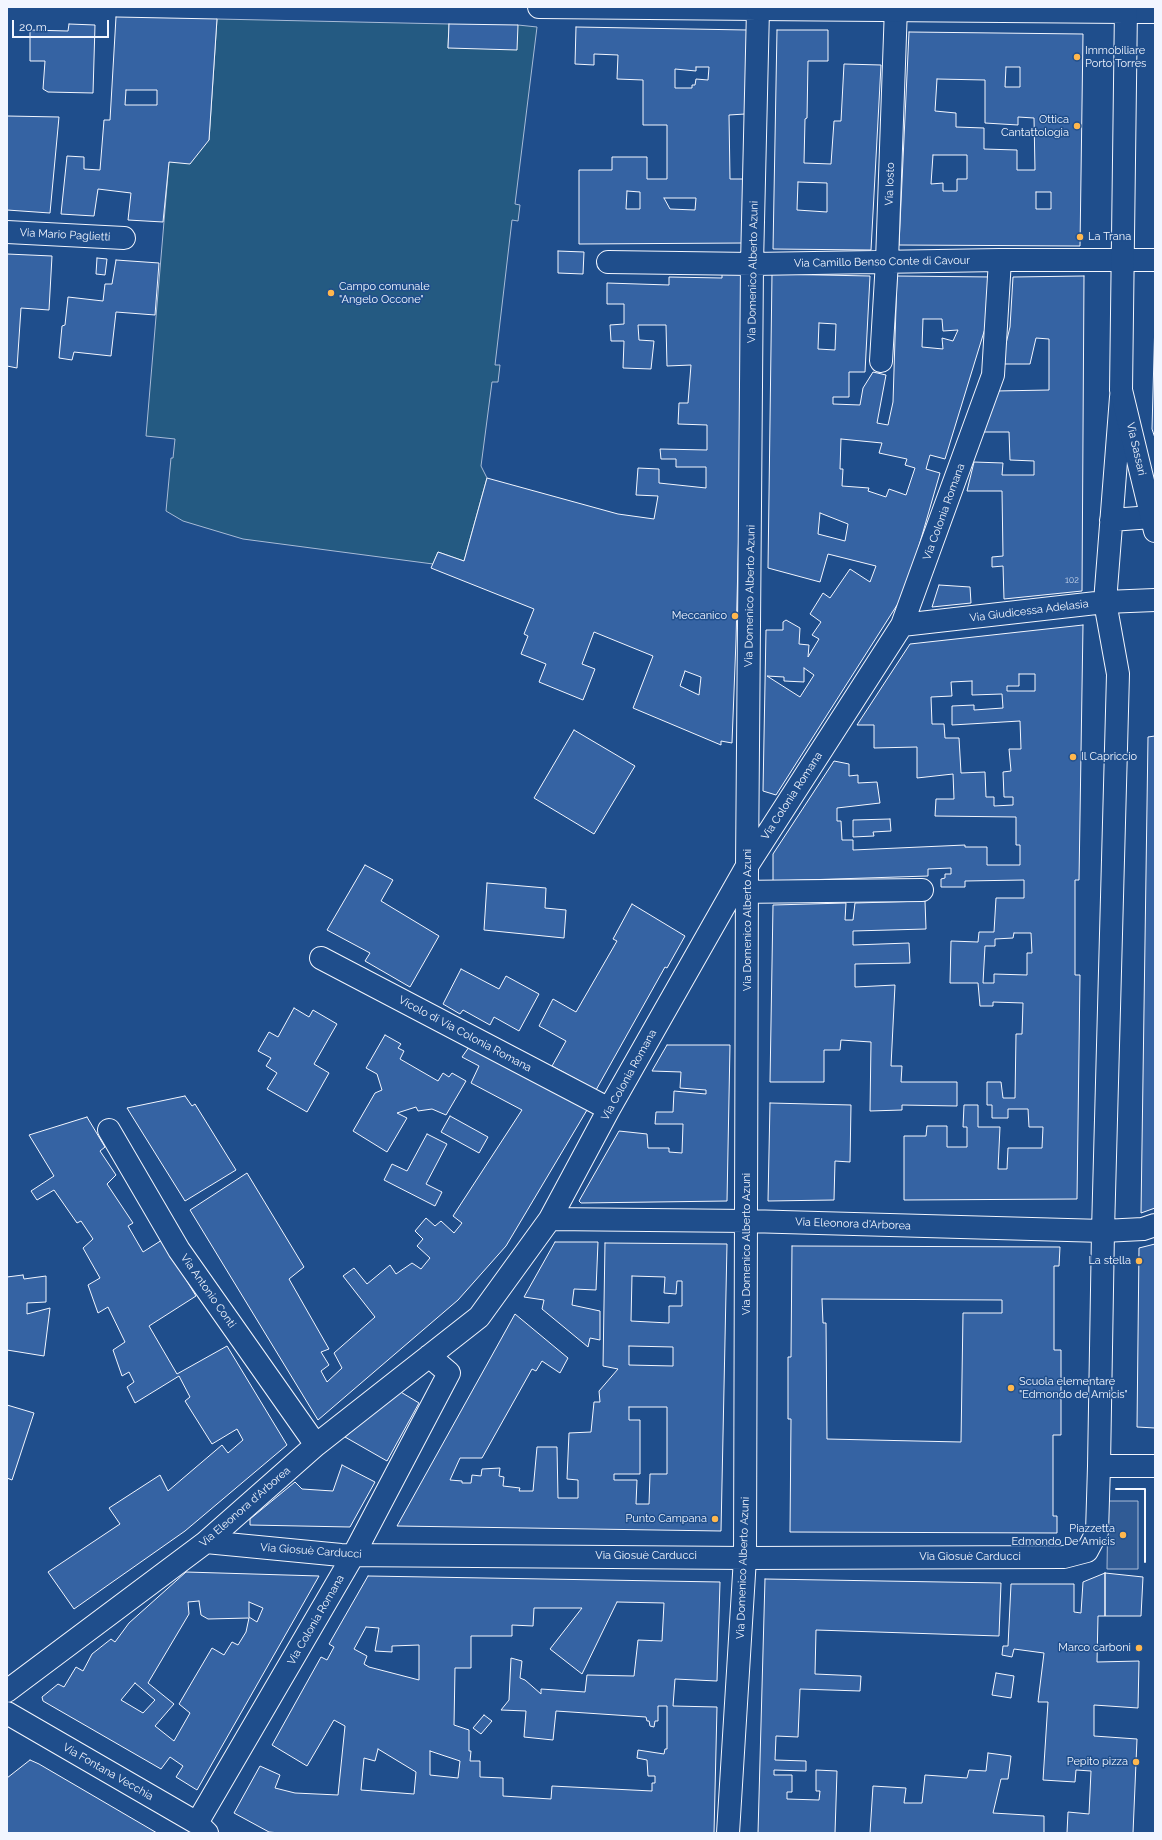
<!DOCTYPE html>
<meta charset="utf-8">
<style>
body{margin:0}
#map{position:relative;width:1162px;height:1840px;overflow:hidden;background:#1f4e8c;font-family:Raleway,sans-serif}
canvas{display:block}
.frame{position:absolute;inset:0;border:8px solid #f2f6ff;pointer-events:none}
.scale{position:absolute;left:12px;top:20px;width:97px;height:18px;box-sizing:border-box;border:2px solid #f2f6ff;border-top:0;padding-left:5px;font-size:12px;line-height:14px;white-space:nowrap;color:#f2f6ff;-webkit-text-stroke:3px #1f4e8c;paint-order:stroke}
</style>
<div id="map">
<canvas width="1162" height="1840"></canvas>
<div class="frame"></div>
<div class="scale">20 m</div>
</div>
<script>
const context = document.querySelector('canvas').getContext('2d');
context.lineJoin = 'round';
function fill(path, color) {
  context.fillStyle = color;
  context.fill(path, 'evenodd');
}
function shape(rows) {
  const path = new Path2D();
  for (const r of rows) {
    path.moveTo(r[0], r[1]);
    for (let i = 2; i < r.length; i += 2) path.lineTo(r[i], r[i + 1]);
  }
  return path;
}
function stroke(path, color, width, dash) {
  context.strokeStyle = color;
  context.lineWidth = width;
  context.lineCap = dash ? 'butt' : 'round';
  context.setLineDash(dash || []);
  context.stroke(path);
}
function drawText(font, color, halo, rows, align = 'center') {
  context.font = font + ' Raleway,sans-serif';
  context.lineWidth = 3;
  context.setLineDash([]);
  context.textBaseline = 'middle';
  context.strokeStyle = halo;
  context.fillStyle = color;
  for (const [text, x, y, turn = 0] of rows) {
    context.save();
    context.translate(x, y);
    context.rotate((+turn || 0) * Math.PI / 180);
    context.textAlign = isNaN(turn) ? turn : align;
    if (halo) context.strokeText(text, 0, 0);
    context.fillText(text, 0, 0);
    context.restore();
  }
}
const green = shape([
 [217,19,449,24,448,48,518,25,537,27,515,204,520,205,518,221,512,220,495,365,500,365,498,382,492,382,481,466,487,478,464,561,438,552,433,564,243,539,183,521,166,511,171,458,173,458,175,439,146,436,169,162,209,140,217,19]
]);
fill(green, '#245a82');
stroke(green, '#a8bbd7', 1);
const parking = shape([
 [1108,1501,1138,1501,1138,1569,1107,1569,1108,1501]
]);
fill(parking, '#305b95');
stroke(parking, '#a8bbd7', 1);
const building = shape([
 [116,17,217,19,209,140,190,164,169,162,163,222,128,220,131,193,98,189,94,216,61,214,67,156,84,157,84,169,100,170,104,120,110,120,116,17],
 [126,90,157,90,157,105,125,105,126,90],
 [69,24,95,25,93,93,48,92,43,89,45,61,30,61,30,30,68,31,69,24],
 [449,24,518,25,517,50,448,48,449,24],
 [576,27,747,30,745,114,729,115,730,179,743,179,743,243,579,244,579,170,612,170,612,157,647,157,647,179,667,179,667,125,643,125,643,80,617,79,618,55,594,54,594,65,575,64,576,27],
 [696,67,709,67,708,80,696,79,695,85,692,85,692,88,675,88,675,69,696,71,696,67],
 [627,191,640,192,640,209,626,209,627,191],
 [664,198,696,198,695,210,670,209,664,198],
 [777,30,828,30,828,61,808,61,807,118,805,119,804,163,831,164,834,121,841,121,844,64,881,65,871,250,773,249,777,30],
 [798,182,827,183,827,212,797,210,798,182],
 [909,32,1083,34,1080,246,899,245,909,32],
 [1006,67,1020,67,1020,87,1005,87,1006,67],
 [937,79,985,80,985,123,1018,125,1018,117,1034,118,1035,170,1017,170,1017,150,984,149,984,128,956,127,956,113,935,111,937,79],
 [933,155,967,155,967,179,957,179,957,191,943,191,943,183,931,184,933,155],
 [1036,192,1051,192,1051,209,1036,209,1036,192],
 [7,116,59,117,50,213,7,210,7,116],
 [558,251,584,252,583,274,558,273,558,251],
 [7,254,52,256,49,310,21,308,17,368,7,366,7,254],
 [97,258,107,259,105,275,96,274,97,258],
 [116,260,159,263,155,315,116,312,111,356,74,352,72,360,59,358,62,326,65,325,68,297,103,301,105,284,112,284,116,260],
 [722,274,742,274,743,366,736,640,732,743,721,741,721,745,633,708,653,656,594,632,582,664,595,669,583,700,539,682,546,664,521,654,528,636,524,634,534,609,431,568,438,552,464,561,487,478,618,514,654,519,658,496,636,495,638,468,659,469,659,483,706,488,706,467,676,467,676,459,661,459,660,449,707,450,707,425,678,424,679,403,688,403,691,365,667,366,666,325,638,325,639,340,654,341,651,369,623,368,624,341,611,341,610,325,624,324,624,304,607,304,607,283,669,285,669,277,722,278,722,274],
 [685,671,701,677,699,695,680,686,685,671],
 [772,274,870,276,865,372,849,372,849,397,833,397,833,404,860,405,863,388,873,372,886,375,877,423,888,425,893,402,897,276,992,277,991,309,945,459,930,455,926,469,940,473,906,591,776,795,763,791,766,630,783,630,783,622,786,620,800,628,799,644,809,645,808,657,819,639,812,635,821,622,810,614,823,593,830,598,850,569,870,582,876,566,828,554,820,582,768,568,772,274],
 [923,319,942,319,943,331,958,330,953,341,942,338,943,349,922,347,923,319],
 [819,323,836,324,835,350,818,349,819,323],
 [841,439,882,443,879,453,907,459,905,465,915,468,906,495,889,489,886,497,868,491,869,488,842,486,843,469,840,469,841,439],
 [820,513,848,524,845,541,818,534,820,513],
 [804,668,814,675,800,697,767,676,784,677,784,681,804,682,804,668],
 [1084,276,1082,591,1004,599,1003,566,992,567,992,557,1003,556,1002,491,967,491,974,462,1003,463,1002,475,1034,475,1034,461,1010,460,1009,432,984,432,996,391,1049,390,1049,339,1036,338,1030,364,1001,364,1010,327,1013,277,1084,276],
 [1155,319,1155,438,1152,429,1155,319],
 [939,585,970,587,971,603,932,607,939,585],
 [1083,625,1079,880,1075,880,1075,975,1080,975,1077,1199,904,1200,904,1136,926,1136,927,1126,947,1126,947,1147,967,1147,967,1127,963,1127,964,1105,978,1105,978,1127,1000,1127,998,1169,1007,1169,1008,1148,1042,1148,1043,1127,1029,1127,1028,1109,1008,1109,1008,1118,992,1118,992,1105,987,1105,987,1082,1001,1082,1003,1098,1015,1098,1016,1034,1022,1034,1023,1003,993,1002,993,1006,980,1006,978,983,950,983,951,941,978,942,979,932,994,932,996,898,1024,898,1024,880,965,881,965,887,941,887,941,879,945,878,945,874,951,874,951,868,928,869,928,876,773,881,773,854,834,761,849,764,849,776,858,775,858,783,877,782,880,803,837,808,837,821,841,821,842,840,853,840,853,850,965,845,965,847,987,847,987,865,1020,865,1020,845,1016,845,1016,817,935,816,936,799,954,799,953,774,917,778,917,747,874,748,874,725,857,725,910,644,1083,625],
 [1019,674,1035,674,1035,691,1007,691,1007,686,1019,686,1019,674],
 [972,681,972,695,1002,694,1003,708,974,710,974,705,952,706,952,725,1020,721,1021,749,1009,749,1011,771,1003,772,1004,797,1013,797,1013,805,994,806,994,797,986,797,985,772,961,773,959,738,945,738,944,724,932,724,931,697,952,696,951,682,972,681],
 [1014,933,1031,933,1032,953,1027,953,1027,975,994,974,994,983,983,983,985,946,995,946,995,939,1013,938,1014,933],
 [574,730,635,766,594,834,534,798,574,730],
 [1155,736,1155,1208,1141,1213,1148,737,1155,736],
 [890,819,891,831,873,832,874,836,853,837,853,820,890,819],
 [365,865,393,880,381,901,439,936,410,987,365,961,370,953,327,930,365,865],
 [487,883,546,888,545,908,566,910,564,938,484,930,487,883],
 [925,901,926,929,853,931,853,945,909,943,910,963,855,964,855,987,895,985,891,1066,902,1066,901,1082,957,1082,957,1106,902,1105,902,1110,870,1111,871,1042,841,1040,840,1050,824,1050,824,1082,770,1082,773,905,846,903,845,920,853,920,855,903,925,901],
 [632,904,685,936,667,968,665,967,596,1090,552,1066,566,1041,539,1026,553,999,576,1012,617,941,613,939,632,904],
 [461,969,499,989,506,976,539,994,519,1031,494,1017,490,1025,463,1010,460,1014,443,1004,461,969],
 [294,1008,309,1017,313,1010,337,1024,314,1064,329,1073,307,1112,267,1089,277,1073,266,1066,271,1058,258,1051,269,1032,278,1037,294,1008],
 [385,1035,401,1044,398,1048,404,1051,400,1059,438,1081,443,1073,449,1077,452,1073,466,1081,446,1115,432,1109,418,1111,416,1107,397,1113,407,1118,387,1152,353,1131,375,1093,382,1090,377,1074,366,1068,385,1035],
 [474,1040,590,1105,506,1246,458,1300,318,1420,190,1210,247,1173,304,1267,289,1279,329,1349,321,1352,329,1365,321,1371,327,1382,342,1368,334,1353,375,1317,343,1276,354,1268,367,1284,390,1265,396,1274,412,1263,421,1269,430,1258,417,1246,423,1239,415,1231,426,1218,435,1226,441,1221,454,1233,462,1223,453,1216,522,1110,471,1083,479,1066,462,1057,474,1040],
 [667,1045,730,1045,727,1201,581,1203,579,1201,619,1131,647,1134,648,1148,669,1148,669,1152,682,1153,683,1124,655,1124,656,1112,673,1112,674,1091,706,1094,706,1090,680,1088,681,1072,652,1071,667,1045],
 [185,1096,192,1106,195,1104,236,1170,185,1201,127,1108,185,1096],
 [770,1103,851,1105,850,1162,835,1161,834,1200,768,1201,770,1103],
 [450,1116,488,1137,479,1153,441,1132,450,1116],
 [87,1117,105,1147,100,1151,116,1175,107,1184,133,1223,128,1226,143,1252,162,1240,196,1296,149,1326,177,1374,227,1346,287,1445,185,1531,74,1609,48,1572,120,1524,109,1508,160,1475,168,1491,222,1445,228,1453,243,1440,237,1429,212,1444,185,1401,190,1397,179,1376,135,1403,127,1387,134,1382,129,1372,122,1376,113,1350,125,1342,108,1307,98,1313,88,1285,100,1278,83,1248,93,1239,81,1221,77,1223,54,1190,37,1200,31,1191,54,1176,29,1135,87,1117],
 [427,1134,447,1144,426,1184,442,1192,435,1206,384,1180,392,1164,407,1171,427,1134],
 [555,1242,598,1242,596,1290,574,1289,572,1305,600,1311,600,1340,590,1338,588,1347,542,1309,544,1300,524,1297,555,1242],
 [605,1243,727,1244,721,1531,397,1526,515,1314,568,1358,560,1373,542,1361,536,1371,532,1369,482,1458,460,1458,450,1480,462,1481,462,1483,471,1483,472,1475,481,1476,482,1469,500,1468,499,1476,504,1477,503,1486,520,1488,519,1491,533,1491,537,1447,557,1447,558,1498,578,1498,578,1480,567,1479,569,1433,591,1432,594,1402,600,1402,599,1391,618,1369,603,1366,605,1243],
 [632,1276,665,1277,664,1293,676,1294,677,1281,682,1281,682,1306,669,1306,669,1323,631,1321,632,1276],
 [629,1346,673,1347,673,1366,629,1365,629,1346],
 [629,1407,667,1407,667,1474,650,1474,649,1504,636,1504,637,1480,614,1480,614,1474,640,1474,640,1420,629,1420,629,1407],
 [1155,1244,1155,1428,1137,1427,1139,1248,1155,1244],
 [792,1246,1060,1247,1059,1266,1054,1266,1054,1350,1061,1350,1061,1435,1053,1435,1053,1516,1057,1516,1057,1533,790,1532,791,1419,788,1419,788,1357,791,1357,792,1246],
 [822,1299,1002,1300,1002,1313,963,1313,961,1442,827,1439,826,1323,823,1323,822,1299],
 [23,1275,24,1279,46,1276,46,1302,27,1303,27,1314,50,1308,44,1356,7,1350,7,1277,23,1275],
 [399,1391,419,1403,387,1461,345,1437,399,1391],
 [7,1405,34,1413,12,1480,7,1478,7,1405],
 [342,1465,375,1482,350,1527,250,1525,250,1519,295,1482,302,1489,333,1491,342,1465],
 [186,1572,319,1576,197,1790,176,1777,183,1766,170,1757,161,1769,43,1701,42,1697,58,1684,64,1687,76,1667,83,1671,92,1654,111,1639,115,1642,129,1623,186,1572],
 [199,1601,201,1615,208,1619,249,1618,246,1632,238,1645,232,1642,224,1655,212,1648,179,1704,190,1713,174,1741,155,1726,174,1704,148,1683,189,1614,188,1602,199,1601],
 [249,1602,263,1608,257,1622,249,1617,249,1602],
 [135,1683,155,1700,143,1713,121,1700,135,1683],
 [1105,1573,1143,1577,1141,1616,1105,1616,1105,1573],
 [1105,1573,1105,1616,1098,1616,1097,1662,1139,1661,1138,1708,1094,1705,1094,1736,1137,1739,1133,1833,1067,1833,1068,1812,1089,1814,1091,1771,1076,1770,1075,1782,1043,1780,1048,1702,1038,1702,1044,1653,1014,1649,1012,1657,1002,1655,1003,1646,1008,1646,1011,1584,1074,1584,1074,1612,1081,1613,1083,1582,1105,1573],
 [368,1576,720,1582,717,1681,675,1679,673,1706,717,1707,714,1833,280,1833,269,1832,234,1813,260,1766,280,1775,275,1788,295,1793,338,1795,345,1726,334,1720,307,1766,272,1745,321,1657,327,1660,334,1647,329,1644,368,1576],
 [617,1602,664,1603,662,1641,638,1640,634,1676,587,1675,585,1692,541,1689,541,1694,525,1680,520,1678,522,1661,511,1658,509,1700,501,1710,526,1711,524,1737,553,1740,556,1711,646,1717,647,1721,649,1721,650,1726,654,1727,655,1721,658,1721,658,1706,667,1706,667,1749,665,1749,664,1754,638,1750,637,1758,647,1760,648,1776,655,1776,655,1783,652,1783,652,1791,552,1786,551,1799,503,1796,503,1778,480,1777,480,1761,470,1761,471,1751,469,1751,469,1730,454,1725,455,1668,471,1668,471,1636,512,1636,512,1625,533,1626,534,1608,582,1608,550,1649,582,1674,617,1602],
 [366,1627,379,1628,375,1651,392,1652,392,1646,419,1645,419,1680,369,1667,364,1664,367,1656,354,1649,366,1627],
 [378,1749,416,1772,414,1794,361,1790,364,1758,375,1761,378,1749],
 [430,1751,460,1761,458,1778,430,1775,430,1751],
 [765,1579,1001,1583,999,1636,816,1630,815,1674,861,1676,860,1691,800,1689,798,1737,776,1736,775,1760,806,1761,806,1771,774,1770,774,1775,792,1775,792,1792,787,1792,787,1799,819,1800,820,1791,816,1791,816,1770,837,1771,835,1833,758,1833,765,1579],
 [996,1673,1014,1676,1011,1698,992,1695,996,1673],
 [484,1715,492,1721,481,1734,473,1728,484,1715],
 [988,1753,1011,1756,1008,1779,1001,1779,993,1813,1044,1816,1044,1833,870,1833,873,1786,906,1788,904,1803,922,1803,925,1775,967,1778,969,1770,986,1771,988,1753],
 [30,1760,39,1764,157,1833,7,1833,7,1778,30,1760]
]);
fill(building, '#3563a3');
stroke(building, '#f2f6ff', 1);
const street = shape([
 [539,7,758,9,752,264,747,866,745,1558,728,1833],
 [1125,12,1155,12],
 [7,232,124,238],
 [608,262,752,264,1000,260,1155,260],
 [881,361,887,261,896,7],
 [1111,520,1152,517],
 [902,625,1105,602,1155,600],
 [733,892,922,890],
 [321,958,609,1109],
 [109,1130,179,1250,316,1445],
 [550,1219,747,1221,1103,1231,1143,1229,1155,1225],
 [1099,1466,1155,1466],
 [206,1542,341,1555,745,1558,1064,1557,1087,1551,1097,1532,1099,1466,1103,1231,1118,674,1105,602,1121,397],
 [7,1691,206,1542,316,1445,479,1317,550,1219,609,1109,747,866,902,625,993,375,1000,260],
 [7,1713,197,1823,207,1833],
 [197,1823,354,1554,449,1373,429,1356]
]);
const secondary = shape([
 [758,7,758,9,1125,12],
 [1126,7,1121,390,1155,531]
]);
stroke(street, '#f2f6ff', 24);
stroke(secondary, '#f2f6ff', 24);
stroke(street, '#1f4e8c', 22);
stroke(secondary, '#1f4e8c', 22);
stroke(shape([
 [1116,1489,1145,1489,1145,1562]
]), '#f2f6ff', 2);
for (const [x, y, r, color] of [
 [1077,57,4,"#ffb74d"],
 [1077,126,4,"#ffb74d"],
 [1080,237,4,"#ffb74d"],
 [331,293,4,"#ffb74d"],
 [735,616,4,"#ffb74d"],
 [1073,757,4,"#ffb74d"],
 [1139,1261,4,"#ffb74d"],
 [1011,1388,4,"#ffb74d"],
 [715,1519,4,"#ffb74d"],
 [1123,1535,4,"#ffb74d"],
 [1139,1648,4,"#ffb74d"],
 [1136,1762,4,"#ffb74d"]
]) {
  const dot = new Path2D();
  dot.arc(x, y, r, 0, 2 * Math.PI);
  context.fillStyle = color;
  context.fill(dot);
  stroke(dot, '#1f4e8c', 1.5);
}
drawText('9px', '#c3d1e8', null, [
 ["102",1072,580]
]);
drawText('11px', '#f2f6ff', '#1f4e8c', [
 ["Immobiliare",1085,51,"left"],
 ["Porto Torres",1085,64,"left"],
 ["Ottica",1069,120],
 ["Cantattologia",1069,133],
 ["La Trana",1088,237,"left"],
 ["Campo comunale",339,287,"left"],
 ["\"Angelo Occone\"",339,300,"left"],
 ["Meccanico",727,616],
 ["Il Capriccio",1081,757,"left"],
 ["La stella",1131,1261],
 ["Scuola elementare",1019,1382,"left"],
 ["\"Edmondo de Amicis\"",1019,1395,"left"],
 ["Punto Campana",707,1519],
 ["Piazzetta",1115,1529],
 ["Edmondo De Amicis",1115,1542],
 ["Marco carboni",1131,1648],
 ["Pepito pizza",1128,1762]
], 'right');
drawText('11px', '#f2f6ff', '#1f4e8c', [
 ["Via Iosto",890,184,-88],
 ["Via Mario Paglietti",65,235,3],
 ["Via Camillo Benso Conte di Cavour",882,262,-1],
 ["Via Domenico Alberto Azuni",753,272,-89],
 ["Via Sassari",1136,449,77],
 ["Via Colonia Romana",944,512,-70],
 ["Via Domenico Alberto Azuni",750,596,-89],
 ["Via Giudicessa Adelasia",1029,611,-7],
 ["Via Colonia Romana",792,796,-57],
 ["Via Domenico Alberto Azuni",748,920,-90],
 ["Vicolo di Via Colonia Romana",465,1034,28],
 ["Via Colonia Romana",629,1075,-61],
 ["Via Eleonora d'Arborea",853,1224,2],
 ["Via Domenico Alberto Azuni",747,1244,-90],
 ["Via Antonio Conti",208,1291,55],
 ["Via Eleonora d'Arborea",245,1507,-41],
 ["Via Giosuè Carducci",311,1551,4],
 ["Via Giosuè Carducci",646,1556],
 ["Via Giosuè Carducci",970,1557],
 ["Via Domenico Alberto Azuni",743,1568,-88],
 ["Via Colonia Romana",316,1620,-60],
 ["Via Fontana Vecchia",108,1772,30]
]);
</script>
